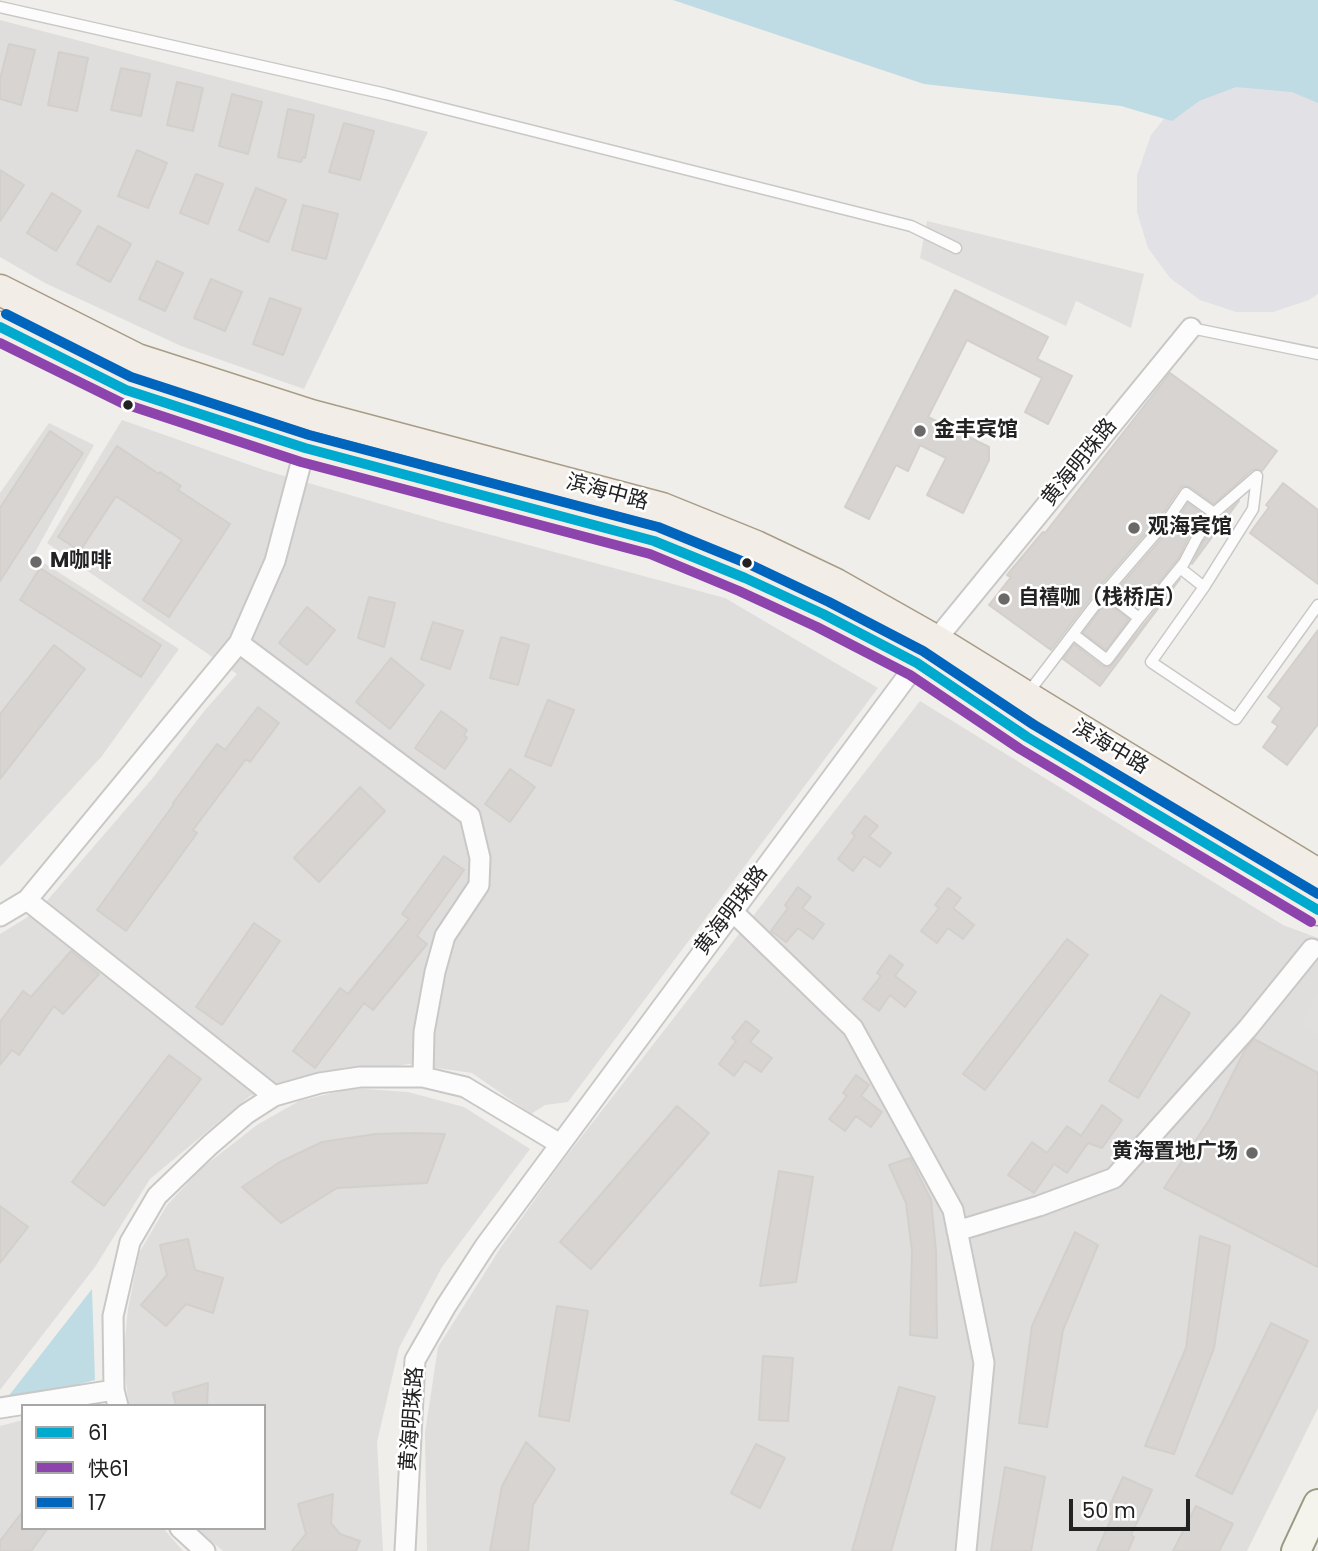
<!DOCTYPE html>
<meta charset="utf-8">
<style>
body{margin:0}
#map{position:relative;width:1318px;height:1551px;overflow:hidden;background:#f0eeeb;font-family:Poppins,"Noto Sans SC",sans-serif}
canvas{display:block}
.legend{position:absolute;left:21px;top:1404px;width:245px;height:126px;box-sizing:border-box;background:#fff;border:2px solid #a7a7a7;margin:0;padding:9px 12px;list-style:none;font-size:21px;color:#222}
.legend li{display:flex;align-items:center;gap:14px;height:35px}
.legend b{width:35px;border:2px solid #a7a7a7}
.scale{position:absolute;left:1069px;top:1499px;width:121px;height:32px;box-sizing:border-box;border:4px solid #222;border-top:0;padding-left:9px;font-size:21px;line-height:24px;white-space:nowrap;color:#222;-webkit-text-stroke:5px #fff;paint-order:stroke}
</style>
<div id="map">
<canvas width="1318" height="1551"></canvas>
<ul class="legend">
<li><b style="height:9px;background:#00a9ce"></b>61</li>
<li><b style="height:9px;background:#8e44ad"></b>快61</li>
<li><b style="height:9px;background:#0065bd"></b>17</li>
</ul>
<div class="scale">50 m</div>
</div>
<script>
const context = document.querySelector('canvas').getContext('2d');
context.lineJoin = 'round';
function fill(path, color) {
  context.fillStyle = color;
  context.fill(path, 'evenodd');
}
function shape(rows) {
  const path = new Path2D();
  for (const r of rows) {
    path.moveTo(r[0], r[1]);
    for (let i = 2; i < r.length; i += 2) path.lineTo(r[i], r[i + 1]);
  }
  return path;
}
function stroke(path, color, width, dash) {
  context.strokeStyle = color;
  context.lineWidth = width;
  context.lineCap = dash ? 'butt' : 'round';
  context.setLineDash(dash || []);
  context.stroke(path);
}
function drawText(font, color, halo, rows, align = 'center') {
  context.font = font + ' Poppins,"Noto Sans SC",sans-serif';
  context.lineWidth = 5;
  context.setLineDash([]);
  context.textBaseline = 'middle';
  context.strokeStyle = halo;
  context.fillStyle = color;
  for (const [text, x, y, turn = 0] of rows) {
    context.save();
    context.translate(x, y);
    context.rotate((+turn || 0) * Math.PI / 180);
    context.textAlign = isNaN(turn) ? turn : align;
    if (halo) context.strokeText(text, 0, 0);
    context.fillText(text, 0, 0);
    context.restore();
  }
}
fill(shape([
 [0,20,428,132,304,389,181,346,45,283,0,257],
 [122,420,267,471,443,522,725,598,878,688,568,1102,545,1105,531,1114,472,1073,409,1064,293,1082,250,1096,150,1179,95,1267,0,1390,0,934,39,910,151,780,205,710,237,674,47,543],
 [49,423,94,445,33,556,179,649,102,756,0,867,0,493],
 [920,701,1283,925,1318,938,1318,1408,1247,1551,427,1551,425,1433,438,1347,501,1247,558,1167],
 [353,1088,408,1092,464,1107,530,1149,442,1267,399,1348,377,1442,383,1551,223,1551,196,1528,264,1528,264,1406,129,1406,123,1359,128,1309,139,1253,167,1205,203,1167,257,1125,299,1101],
 [23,1420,23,1528,163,1528,183,1551,0,1551,0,1426]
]), '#dfdedc');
fill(shape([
 [927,221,1144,274,1131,328,1076,301,1066,326,920,258],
 [1318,992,1318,1035,1301,1026]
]), '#e0dfde');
fill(shape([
 [1213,82,1318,93,1318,294,1309,300,1273,312,1236,312,1200,300,1170,278,1148,248,1137,212,1137,175,1151,135,1177,103]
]), '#e2e1e5');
fill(shape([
 [673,0,1318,0,1318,103,1292,92,1236,87,1199,101,1172,121,1121,106,924,84],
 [92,1289,95,1380,16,1401,7,1398]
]), '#bfdbe3');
const building = shape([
 [9,44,35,50,21,105,0,99,0,79,9,44],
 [59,52,88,58,77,111,48,105,59,52],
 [121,68,150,74,141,116,111,110,121,68],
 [177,82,203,88,193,131,167,125,177,82],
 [232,94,262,102,248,154,219,146,232,94],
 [288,109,314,115,305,158,303,157,301,162,278,157,288,109],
 [344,123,374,131,360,180,329,172,344,123],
 [137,150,167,163,148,208,118,196,137,150],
 [0,170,24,185,0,221,0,170],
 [196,174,223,184,208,224,180,213,196,174],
 [256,188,286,200,268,242,239,230,256,188],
 [52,193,81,211,56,251,27,233,52,193],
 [303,205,338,214,326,259,292,250,303,205],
 [98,226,131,244,110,282,77,264,98,226],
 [157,261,183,273,165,311,139,299,157,261],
 [211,279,242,292,225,331,194,318,211,279],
 [955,290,1048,337,1037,359,1072,376,1048,424,1025,412,1042,378,967,340,928,417,989,447,989,460,963,513,927,495,946,458,920,445,908,471,896,465,869,519,845,507,955,290],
 [270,298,301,309,283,355,253,344,270,298],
 [1170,373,1277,451,1262,471,1257,469,1252,470,1214,504,1190,487,1183,486,1180,488,1163,513,1099,587,1051,650,989,605,1011,577,1007,575,1043,532,1045,533,1170,373],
 [50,431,83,453,0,581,0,508,50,431],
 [117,446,159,474,160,472,181,486,178,490,230,524,169,617,143,600,182,540,116,496,80,551,58,537,117,446],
 [1283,483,1318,510,1318,584,1250,533,1269,507,1266,505,1283,483],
 [1239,501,1215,533,1192,564,1203,542,1220,518,1239,501],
 [1188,503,1204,515,1190,534,1178,559,1138,608,1116,591,1175,523,1188,503],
 [40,568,161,645,141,677,20,600,40,568],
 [1180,579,1100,686,1063,659,1074,644,1102,666,1110,667,1180,579],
 [369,597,395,603,384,647,358,638,369,597],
 [1106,602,1129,619,1106,650,1083,633,1106,602],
 [307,607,335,630,307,665,279,643,307,607],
 [433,622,463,631,450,669,421,659,433,622],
 [1318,630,1318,724,1287,765,1263,747,1278,726,1272,722,1282,708,1268,697,1318,630],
 [501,637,529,645,518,685,490,678,501,637],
 [54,645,85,669,0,779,0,714,54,645],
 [391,658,424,685,390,729,356,702,391,658],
 [548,700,574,710,551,766,525,756,548,700],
 [258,707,279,723,250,762,246,759,193,830,197,833,126,931,97,910,174,804,173,803,217,744,225,750,258,707],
 [441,711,467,730,464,735,467,738,445,769,415,748,441,711],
 [510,769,535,787,510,822,485,804,510,769],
 [360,787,385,811,319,882,294,858,360,787],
 [865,816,878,826,869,836,891,853,880,867,864,856,853,871,838,859,855,836,852,833,865,816],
 [444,856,464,870,417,936,427,944,373,1010,364,1003,315,1068,293,1051,340,988,348,994,409,919,402,914,444,856],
 [798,887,811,897,802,908,824,924,813,939,798,928,786,942,771,931,788,908,785,905,798,887],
 [948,888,961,898,953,908,974,925,963,939,948,928,937,943,921,931,939,908,935,905,948,888],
 [254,923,280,941,222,1025,196,1007,254,923],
 [1067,939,1088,955,985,1090,963,1074,1067,939],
 [71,951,99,974,63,1014,54,1006,19,1055,12,1050,0,1065,0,1022,23,991,31,997,71,951],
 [890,955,903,965,895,976,916,992,905,1007,890,995,879,1011,863,999,881,976,877,973,890,955],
 [1161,995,1190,1013,1138,1098,1109,1081,1161,995],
 [746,1021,759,1031,750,1042,772,1058,761,1072,745,1061,734,1076,719,1064,736,1041,732,1038,746,1021],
 [1254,1039,1318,1073,1318,1267,1164,1188,1210,1119,1245,1050,1254,1039],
 [169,1055,201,1079,104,1206,72,1182,169,1055],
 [856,1075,869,1085,861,1096,882,1112,871,1127,856,1116,845,1131,829,1119,847,1096,843,1093,856,1075],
 [1102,1105,1122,1120,1102,1148,1088,1143,1067,1173,1054,1164,1034,1193,1008,1175,1032,1142,1047,1153,1067,1126,1081,1136,1102,1105],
 [677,1106,709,1133,591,1269,560,1242,677,1106],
 [413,1133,445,1134,427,1183,337,1188,281,1223,242,1187,280,1162,322,1142,376,1134,413,1133],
 [910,1158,931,1200,936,1251,937,1338,910,1335,912,1250,906,1203,889,1165,910,1158],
 [779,1171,813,1177,796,1282,760,1286,779,1171],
 [0,1206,28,1227,0,1263,0,1206],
 [1075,1232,1098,1245,1063,1330,1047,1427,1019,1423,1032,1326,1075,1232],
 [1200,1236,1230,1246,1214,1348,1174,1454,1145,1446,1186,1348,1200,1236],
 [188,1239,195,1270,223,1278,213,1313,186,1304,166,1326,141,1305,167,1275,160,1245,188,1239],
 [557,1306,588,1311,569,1421,539,1416,557,1306],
 [1271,1323,1308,1341,1232,1494,1196,1476,1271,1323],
 [763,1356,793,1358,788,1421,759,1420,763,1356],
 [208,1383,207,1406,176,1406,173,1393,208,1383],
 [899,1387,935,1397,891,1551,852,1551,899,1387],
 [526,1442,555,1469,533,1505,528,1551,490,1551,502,1486,526,1442],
 [756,1444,785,1458,760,1508,731,1493,756,1444],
 [1005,1467,1045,1477,1031,1551,991,1551,1005,1467],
 [1123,1477,1152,1490,1131,1535,1134,1537,1128,1551,1097,1551,1113,1515,1107,1512,1123,1477],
 [333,1494,331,1523,340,1534,360,1541,356,1551,292,1551,306,1534,298,1504,333,1494],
 [1196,1506,1233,1524,1219,1551,1173,1551,1196,1506],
 [23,1511,23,1528,48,1528,31,1551,0,1551,0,1541,23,1511]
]);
fill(building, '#d7d4d2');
stroke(building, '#d3d0cc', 2);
const lane = shape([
 [0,7,386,94,911,226,956,248],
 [1191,328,1318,354],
 [1180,568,1204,587,1151,662,1236,719,1318,605],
 [1204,587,1253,509,1257,476],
 [1105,592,1139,618,1184,563,1197,538,1214,513],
 [1073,634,1107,660,1139,618],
 [1028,693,1105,592,1169,518,1186,493,1214,513,1257,476]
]);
const street = shape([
 [239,643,470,816,480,858,479,885,445,936,435,972,424,1032,423,1077],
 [27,900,274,1096,320,1083,360,1077,423,1077,465,1087,560,1144],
 [732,911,853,1028,953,1210,984,1363,966,1551],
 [0,916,27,900,239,643,275,561,305,448],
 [957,1231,1039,1206,1114,1178,1248,1028,1312,949],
 [118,1406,114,1390,113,1316,130,1242,157,1196,210,1145,246,1114,274,1096],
 [0,1408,114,1390],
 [180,1528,205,1551],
 [405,1551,415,1360,446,1306,485,1246,917,663,1191,328]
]);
const secondary = shape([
 [1296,1551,1318,1504]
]);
const primary = shape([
 [0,290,137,359,311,415,662,508,756,546,836,584,935,640,1045,708,1318,874],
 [0,327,126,390,305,448,654,541,745,578,823,614,917,663,1027,737,1318,910]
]);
stroke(lane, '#c9c8c7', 13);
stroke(street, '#c9c8c7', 23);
stroke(secondary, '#999a82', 32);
stroke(primary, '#a79c86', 33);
stroke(lane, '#fdfcfc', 10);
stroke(street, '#fdfcfc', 19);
stroke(secondary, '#f4f4ed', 28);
stroke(primary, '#f3ede7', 30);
stroke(shape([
 [0,327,126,390,305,448,654,541,745,578,823,614,917,663,1027,737,1318,910]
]), '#00a9ce', 10);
stroke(shape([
 [0,343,122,403,301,462,650,554,739,591,817,627,910,675,1020,749,1311,922]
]), '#8e44ad', 10);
stroke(shape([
 [6,314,131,377,309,435,658,527,751,565,829,602,923,651,1034,725,1318,894]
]), '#0065bd', 10);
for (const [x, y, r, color] of [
 [128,405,6,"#222"],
 [920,431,7,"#6a6968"],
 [1134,528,7,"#6a6968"],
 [36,562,7,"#6a6968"],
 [747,563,6,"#222"],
 [1004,599,7,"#6a6968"],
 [1252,1153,7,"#6a6968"]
]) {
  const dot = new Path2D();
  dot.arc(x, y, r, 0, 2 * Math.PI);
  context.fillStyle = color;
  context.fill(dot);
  stroke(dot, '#fff', 2.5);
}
drawText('bold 21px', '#222', '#fff', [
 ["金丰宾馆",934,431],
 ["观海宾馆",1148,528],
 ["M咖啡",50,562],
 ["自禧咖（栈桥店）",1018,599],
 ["黄海置地广场",1238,1153,"right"]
], 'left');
drawText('21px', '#222', '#fff', [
 ["黄海明珠路",1080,463,-51],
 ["滨海中路",607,493,15],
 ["滨海中路",1110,748,31],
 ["黄海明珠路",732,911,-53],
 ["黄海明珠路",413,1419,-86]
]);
</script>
